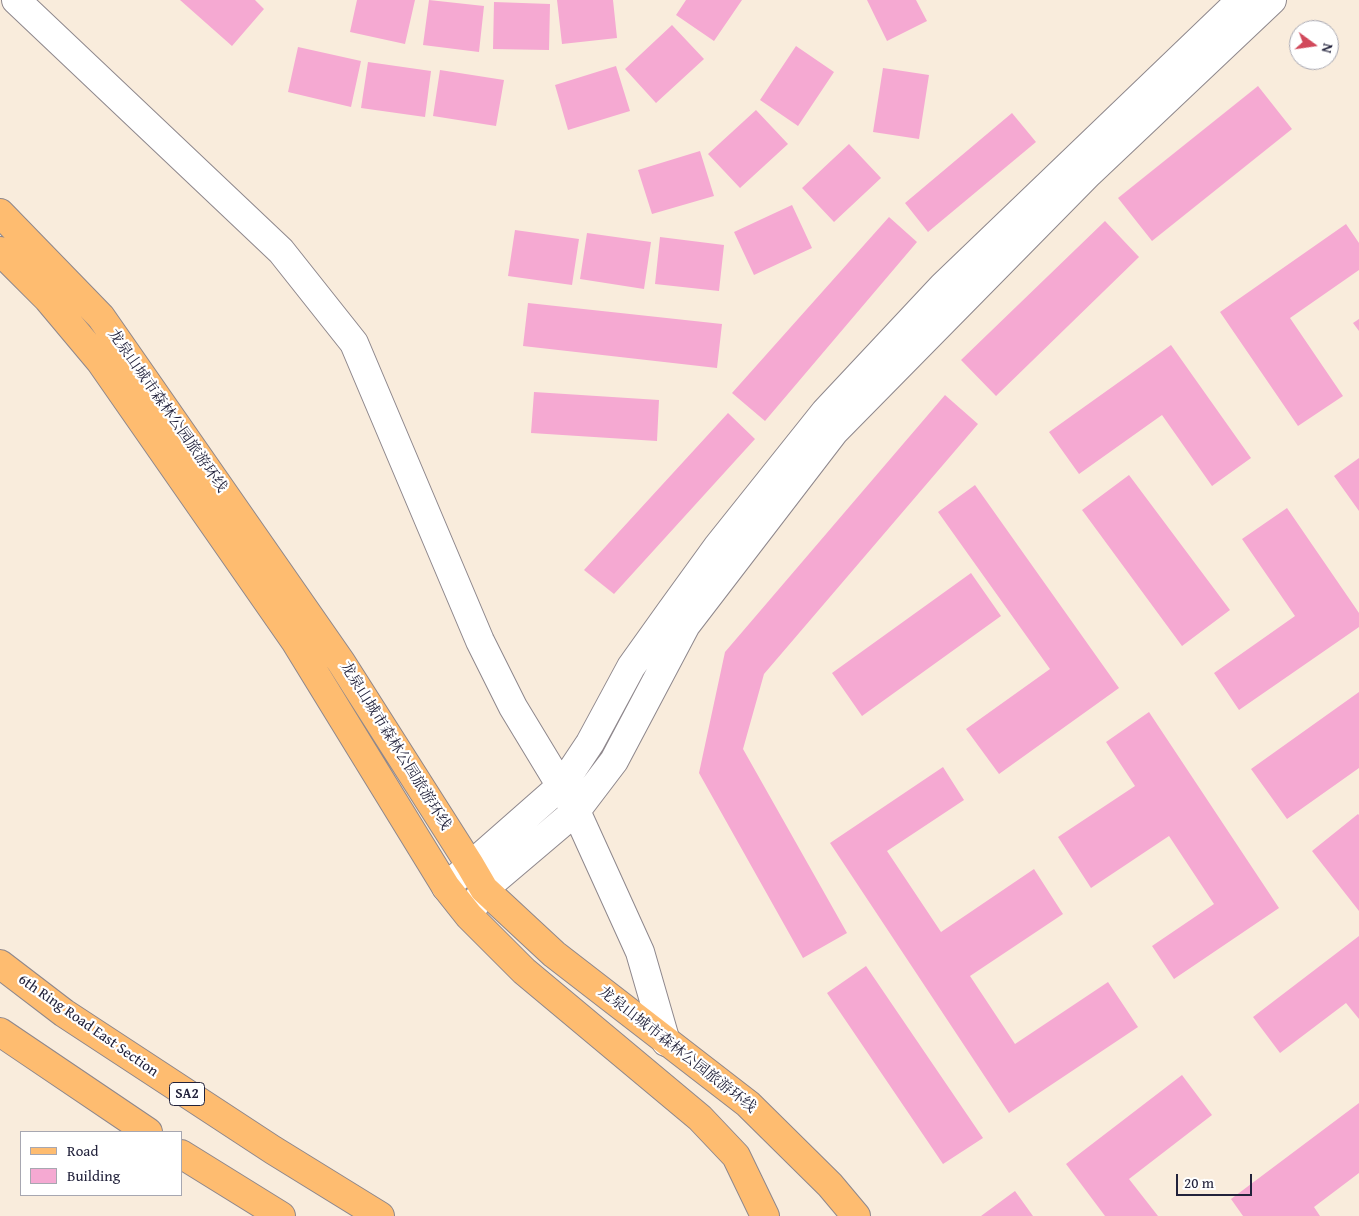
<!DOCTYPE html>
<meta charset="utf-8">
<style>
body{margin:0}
#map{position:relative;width:1359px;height:1216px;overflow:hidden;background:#f9ecdc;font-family:"Gentium Book Plus",serif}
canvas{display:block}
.legend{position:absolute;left:20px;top:1131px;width:162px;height:65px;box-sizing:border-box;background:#fff;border:1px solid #a7a7b1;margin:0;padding:6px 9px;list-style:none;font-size:15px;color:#22223b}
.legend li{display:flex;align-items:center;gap:10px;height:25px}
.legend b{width:25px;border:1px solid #a7a7b1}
.north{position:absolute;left:1289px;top:20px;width:50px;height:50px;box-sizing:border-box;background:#fff;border:1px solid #a7a7b1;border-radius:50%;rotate:104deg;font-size:14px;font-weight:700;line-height:20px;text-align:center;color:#22223b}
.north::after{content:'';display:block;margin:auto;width:18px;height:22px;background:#d1495b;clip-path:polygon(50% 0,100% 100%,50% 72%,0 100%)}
.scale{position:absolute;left:1176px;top:1174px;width:76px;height:22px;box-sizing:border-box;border:2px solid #22223b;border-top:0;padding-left:6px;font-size:15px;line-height:18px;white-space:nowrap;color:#22223b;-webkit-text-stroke:4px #fff;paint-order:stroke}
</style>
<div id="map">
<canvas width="1359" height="1216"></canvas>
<ul class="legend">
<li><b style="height:6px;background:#febc70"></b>Road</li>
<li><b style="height:14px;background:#f5a9d2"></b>Building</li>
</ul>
<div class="north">N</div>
<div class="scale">20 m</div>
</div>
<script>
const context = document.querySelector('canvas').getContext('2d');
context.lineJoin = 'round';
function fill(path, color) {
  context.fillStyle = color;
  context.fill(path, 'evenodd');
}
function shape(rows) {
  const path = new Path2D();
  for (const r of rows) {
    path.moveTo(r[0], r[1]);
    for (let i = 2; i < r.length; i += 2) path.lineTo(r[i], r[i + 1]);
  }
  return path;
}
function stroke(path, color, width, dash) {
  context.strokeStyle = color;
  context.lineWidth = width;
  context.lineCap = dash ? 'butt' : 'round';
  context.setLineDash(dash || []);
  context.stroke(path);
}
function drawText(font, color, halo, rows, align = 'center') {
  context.font = font + ' "Gentium Book Plus","Noto Serif SC",serif';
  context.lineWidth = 4.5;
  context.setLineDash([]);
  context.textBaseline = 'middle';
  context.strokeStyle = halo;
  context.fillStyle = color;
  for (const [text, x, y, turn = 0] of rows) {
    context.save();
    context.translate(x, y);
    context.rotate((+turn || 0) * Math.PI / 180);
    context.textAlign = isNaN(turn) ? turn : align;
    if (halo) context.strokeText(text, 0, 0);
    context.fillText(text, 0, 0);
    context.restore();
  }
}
fill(shape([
 [180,0,255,0,264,9,232,46],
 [357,0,415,0,405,44,350,32],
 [429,0,484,6,479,52,423,45],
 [557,0,613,0,617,38,562,44],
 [686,0,742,0,714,41,676,15],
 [867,0,916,0,927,21,887,41],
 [494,2,550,4,549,50,493,49],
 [672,25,704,59,656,103,625,69],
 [796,46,834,72,798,126,760,100],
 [298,47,361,61,351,107,288,92],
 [368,62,431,71,425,117,361,108],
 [616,66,630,111,568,130,555,85],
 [883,68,929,75,919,139,873,132],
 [440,70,504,80,496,126,433,116],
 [1258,86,1292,129,1152,241,1118,198],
 [756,110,788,144,740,188,708,154],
 [1012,113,1036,142,928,232,905,203],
 [849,144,881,178,834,222,802,188],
 [700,151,714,196,652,214,638,170],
 [792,205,812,248,754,275,734,232],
 [889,217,917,242,765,421,732,393],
 [1105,221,1139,257,996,396,961,360],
 [1346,224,1359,243,1359,270,1290,318,1343,396,1298,426,1220,312],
 [515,230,579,239,572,285,508,276],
 [587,233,651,242,644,289,580,279],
 [660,237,724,245,719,291,655,284],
 [528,303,722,324,717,368,523,346],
 [1359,319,1359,331,1353,323],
 [1171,345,1251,458,1212,486,1162,415,1079,474,1049,432],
 [534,392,659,400,657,441,531,433],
 [945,395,978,424,764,674,743,749,847,933,803,958,699,773,725,652],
 [728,413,755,439,614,594,584,570],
 [1359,458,1359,511,1334,476],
 [1129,475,1230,610,1182,646,1082,510],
 [975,485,1119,688,999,774,966,729,1050,669,938,512],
 [1287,508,1359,613,1359,627,1239,710,1214,673,1295,616,1242,539],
 [971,573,1001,616,862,716,832,673],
 [1359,692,1359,768,1287,819,1251,769],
 [1149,712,1279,908,1174,979,1152,946,1214,904,1169,836,1091,888,1058,837,1135,786,1106,742],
 [943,767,964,800,887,851,941,932,1034,869,1063,914,970,976,1015,1044,1108,982,1138,1027,1009,1113,830,843],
 [1358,814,1359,815,1359,911,1312,851],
 [1359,936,1359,1019,1346,1003,1280,1053,1253,1017],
 [866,966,983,1138,943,1164,827,993],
 [1182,1075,1212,1115,1129,1179,1158,1216,1105,1216,1066,1164],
 [1359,1103,1359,1173,1314,1207,1320,1216,1243,1216,1231,1199],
 [1015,1191,1033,1216,981,1216]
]), '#f5a9d2');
const minor = shape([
 [16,0,281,251,354,343,480,641,513,707,576,811,640,952,666,1042],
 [446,887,562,785,590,743,631,667,671,611,718,546,825,412,943,286,1241,0],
 [473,908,484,889,576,811,614,761,686,625,834,432,1089,173,1272,0]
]);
const major = shape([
 [0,213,101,317,341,662,470,865,484,889,554,954,748,1104,830,1185,856,1216],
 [0,251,48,299,100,361,295,641,446,887,469,916,524,971,700,1118,736,1156,765,1216]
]);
const highway = shape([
 [0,964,64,1013,273,1150,380,1216],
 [0,1032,148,1132],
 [181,1154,281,1216]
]);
stroke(minor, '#8e878c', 30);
stroke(major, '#8e878c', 30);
stroke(highway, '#8e878c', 30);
stroke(minor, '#fff', 28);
stroke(major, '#febc70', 28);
stroke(highway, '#febc70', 28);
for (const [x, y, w] of [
 [187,1094,35]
]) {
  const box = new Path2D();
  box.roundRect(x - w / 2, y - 11.5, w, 23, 4);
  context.fillStyle = '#fff';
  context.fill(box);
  stroke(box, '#22223b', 1);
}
drawText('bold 14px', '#22223b', null, [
 ["SA2",187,1094]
]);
drawText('15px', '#22223b', '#fff', [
 ["龙泉山城市森林公园旅游环线",167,411,55],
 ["龙泉山城市森林公园旅游环线",395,746,58],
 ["6th Ring Road East Section",88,1026,35],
 ["龙泉山城市森林公园旅游环线",677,1050,38]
]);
</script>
